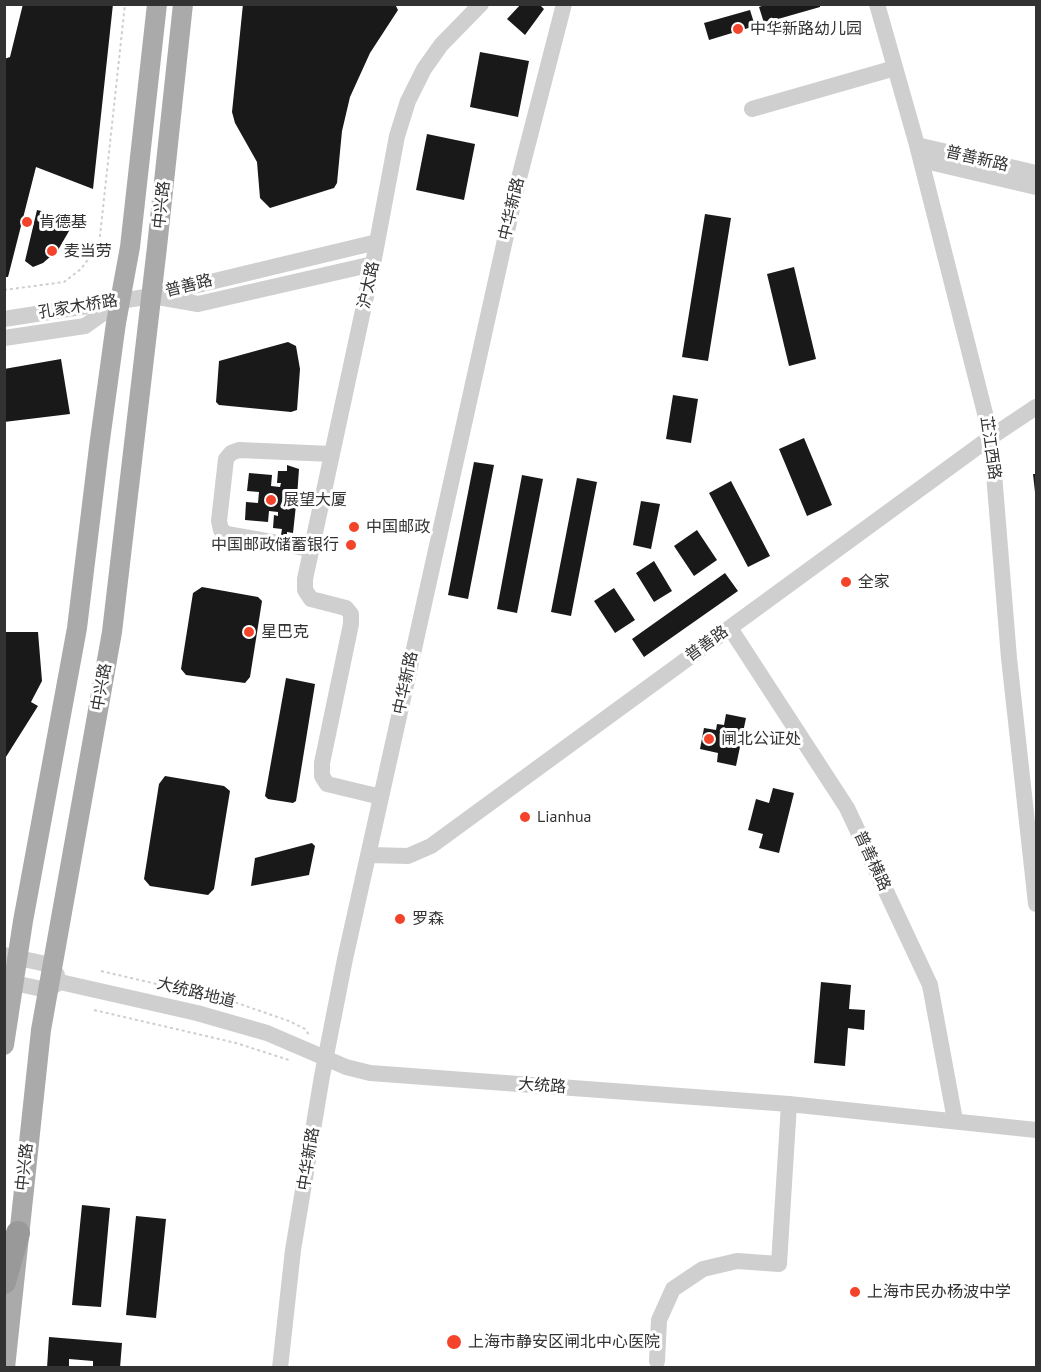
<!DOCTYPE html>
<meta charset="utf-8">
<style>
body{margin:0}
#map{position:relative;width:1041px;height:1372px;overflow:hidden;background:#fff;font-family:"PT Sans",sans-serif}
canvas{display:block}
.frame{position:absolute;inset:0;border:6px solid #323232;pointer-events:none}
</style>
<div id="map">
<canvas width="1041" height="1372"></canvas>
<div class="frame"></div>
</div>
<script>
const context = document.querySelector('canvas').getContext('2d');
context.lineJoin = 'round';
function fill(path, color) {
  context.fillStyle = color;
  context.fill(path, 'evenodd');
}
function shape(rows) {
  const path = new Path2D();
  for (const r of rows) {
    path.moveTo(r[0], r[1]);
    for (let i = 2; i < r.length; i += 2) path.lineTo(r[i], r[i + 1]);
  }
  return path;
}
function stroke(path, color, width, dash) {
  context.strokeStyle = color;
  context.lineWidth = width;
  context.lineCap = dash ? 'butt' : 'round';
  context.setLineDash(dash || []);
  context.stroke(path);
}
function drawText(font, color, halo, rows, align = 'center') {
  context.font = font + ' "PT Sans","Noto Sans SC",sans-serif';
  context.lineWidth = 6;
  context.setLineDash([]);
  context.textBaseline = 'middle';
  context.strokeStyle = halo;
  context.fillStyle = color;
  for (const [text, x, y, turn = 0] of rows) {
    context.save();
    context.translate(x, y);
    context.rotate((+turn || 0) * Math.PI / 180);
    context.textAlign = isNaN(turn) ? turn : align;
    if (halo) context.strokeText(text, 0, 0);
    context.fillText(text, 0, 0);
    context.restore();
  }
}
fill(shape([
 [23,4,113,4,93,189,36,167,8,277,4,277,4,59,10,57],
 [243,4,395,4,398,10,370,53,350,97,342,131,337,183,334,188,270,208,260,198,257,162,235,123,232,112],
 [521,4,539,4,544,9,525,35,507,19],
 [767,4,820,4,820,7,764,23,759,7],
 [750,10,755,26,709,40,704,23],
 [480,52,529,61,518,117,470,107],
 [427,134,475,144,464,200,416,190],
 [37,210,76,219,58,250,43,263,33,267,25,261],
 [705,214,731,218,708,361,682,357],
 [794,267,816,359,789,366,767,274],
 [288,342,296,346,300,369,297,410,291,412,219,405,216,402,219,361],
 [61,359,70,414,4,422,4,369],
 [673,395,698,399,691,443,666,439],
 [804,438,832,505,807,516,779,449],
 [474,462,494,465,468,599,448,595],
 [287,465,299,469,297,497,284,496,283,503,296,505,293,533,287,532,287,536,281,535,282,529,273,528,274,515,278,516,278,512,269,511,268,522,245,520,246,502,258,503,259,492,247,491,249,473,272,475,271,486,280,487,281,483,277,483,278,471,287,471],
 [1033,474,1036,474,1036,492,1035,492],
 [522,475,543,479,517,613,497,609],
 [577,478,597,482,571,616,551,612],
 [731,481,770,556,748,567,709,493],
 [641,501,660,504,651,549,633,545],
 [697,530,717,560,694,576,674,546],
 [654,561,672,591,654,602,636,573],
 [725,573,738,591,644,657,632,639],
 [202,587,258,597,262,601,250,677,245,683,186,675,181,669,193,593],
 [614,588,635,620,615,633,594,601],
 [4,632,38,632,42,681,31,702,38,706,4,760],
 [286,678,315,684,296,801,293,803,268,799,265,796],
 [726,714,746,718,736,766,717,762,718,753,700,749,704,728,716,730,717,724,724,725],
 [165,776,224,786,230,791,214,889,208,895,150,886,144,879,159,784],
 [773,788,794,793,779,853,759,848,763,834,748,830,756,799,769,803],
 [312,843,315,846,309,875,251,886,255,858],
 [821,982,851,985,849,1009,865,1010,864,1030,848,1028,845,1066,814,1063],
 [82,1205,110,1208,101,1307,72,1305],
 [136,1216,166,1219,156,1318,126,1315],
 [49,1337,122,1343,120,1368,93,1368,93,1361,69,1359,69,1368,47,1368]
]), '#191919');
stroke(shape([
 [4,290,64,282,81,269,99,245,125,4],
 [101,971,234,1002,289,1021,305,1029,309,1035],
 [94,1010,236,1043,289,1060]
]), '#cfcfcf', 2, [3, 3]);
stroke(shape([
 [877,4,917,145,991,437,1009,658,1036,904],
 [752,109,895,68],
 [917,145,1036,173],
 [921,160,1036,187],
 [158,297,198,304,373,264],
 [4,319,152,296,377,242],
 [4,338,85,326,119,302],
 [311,549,227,534,221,530,219,521,226,459,231,453,239,450,332,454],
 [730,628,847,808,930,985,955,1120],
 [381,797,327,784,322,776,322,763,351,624,351,614,346,608,311,599,305,590,305,579,373,264,397,136,408,101,424,69,441,45,481,4],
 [370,855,408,856,431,846,991,437,1036,407],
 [4,955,51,965,57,975],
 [4,981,47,990,60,982,197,1013,267,1033,346,1067,370,1073,789,1104,1036,1130],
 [657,1361,659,1320,673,1289,703,1269,737,1261,779,1264,789,1104],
 [280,1368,293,1250,322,1076,345,959,517,186,564,4]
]), '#cfcfcf', 16);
stroke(shape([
 [4,1045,23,921,77,628,99,447,116,323,130,247,157,4],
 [5,1368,41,1030,112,632,157,247,183,4]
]), '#aaa', 20);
stroke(shape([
 [4,1282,18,1233]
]), '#999', 24);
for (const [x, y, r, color] of [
 [738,29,6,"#f3442b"],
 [27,222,6,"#f3442b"],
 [52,251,6,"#f3442b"],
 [271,500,6,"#f3442b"],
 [354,527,6,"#f3442b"],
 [351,545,6,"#f3442b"],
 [846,582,6,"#f3442b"],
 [249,632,6,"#f3442b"],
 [709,739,6,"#f3442b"],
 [525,817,6,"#f3442b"],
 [400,919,6,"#f3442b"],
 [855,1292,6,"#f3442b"],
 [454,1342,8,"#f3442b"]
]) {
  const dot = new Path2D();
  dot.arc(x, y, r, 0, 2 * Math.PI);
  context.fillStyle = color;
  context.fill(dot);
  stroke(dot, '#fff', 2);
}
drawText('16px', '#323232', '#fff', [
 ["中华新路幼儿园",750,29],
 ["肯德基",39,222],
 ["麦当劳",64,251],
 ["展望大厦",283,500],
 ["中国邮政",366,527],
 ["中国邮政储蓄银行",339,545,"right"],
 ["全家",858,582],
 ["星巴克",261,632],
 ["闸北公证处",721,739],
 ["Lianhua",537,817],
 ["罗森",412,919],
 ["上海市民办杨波中学",867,1292],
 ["上海市静安区闸北中心医院",468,1342]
], 'left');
drawText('16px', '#323232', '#fff', [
 ["普善新路",977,159,13],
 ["中兴路",162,205,-84],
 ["中华新路",512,209,-77],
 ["沪太路",369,285,-78],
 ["普善路",189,286,-14],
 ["孔家木桥路",78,307,-9],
 ["芷江西路",990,448,82],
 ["普善路",707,644,-36],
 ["中华新路",406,683,-78],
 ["中兴路",102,687,-80],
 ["普善横路",872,861,65],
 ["大统路地道",196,993,14],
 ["大统路",542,1086,4],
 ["中华新路",309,1159,-81],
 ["中兴路",25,1167,-84]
]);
</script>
